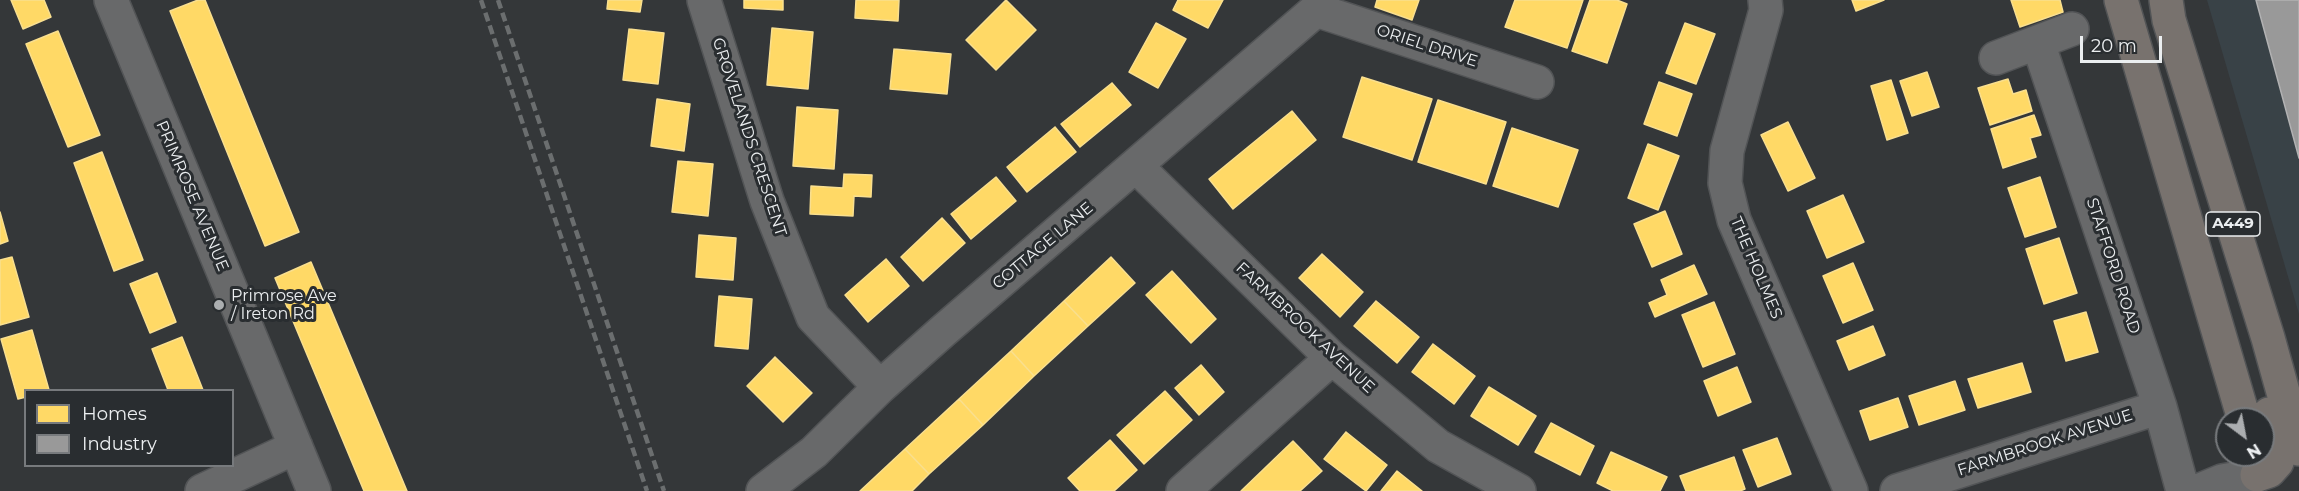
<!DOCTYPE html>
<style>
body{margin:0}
#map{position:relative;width:2299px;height:491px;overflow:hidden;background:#343739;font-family:Montserrat,sans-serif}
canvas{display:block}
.legend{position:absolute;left:24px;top:389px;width:210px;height:78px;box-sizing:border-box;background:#292d30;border:2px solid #777a7d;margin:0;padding:8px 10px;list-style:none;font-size:18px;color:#ebeef0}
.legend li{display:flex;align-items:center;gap:12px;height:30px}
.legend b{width:30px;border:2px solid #777a7d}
.north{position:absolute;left:2215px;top:407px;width:60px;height:60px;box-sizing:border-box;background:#292d30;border:2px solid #777a7d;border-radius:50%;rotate:148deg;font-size:16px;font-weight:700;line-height:24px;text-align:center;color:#ebeef0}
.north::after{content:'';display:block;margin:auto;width:21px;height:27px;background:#abaeb0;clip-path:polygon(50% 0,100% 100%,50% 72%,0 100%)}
.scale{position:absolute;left:2080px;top:36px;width:82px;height:27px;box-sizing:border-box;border:3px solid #ebeef0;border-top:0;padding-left:8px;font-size:18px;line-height:21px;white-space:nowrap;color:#ebeef0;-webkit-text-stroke:4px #292d30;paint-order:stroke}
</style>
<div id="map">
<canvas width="2299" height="491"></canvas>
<ul class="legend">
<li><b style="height:16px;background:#ffd966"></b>Homes</li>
<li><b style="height:16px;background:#999"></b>Industry</li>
</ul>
<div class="north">N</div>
<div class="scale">20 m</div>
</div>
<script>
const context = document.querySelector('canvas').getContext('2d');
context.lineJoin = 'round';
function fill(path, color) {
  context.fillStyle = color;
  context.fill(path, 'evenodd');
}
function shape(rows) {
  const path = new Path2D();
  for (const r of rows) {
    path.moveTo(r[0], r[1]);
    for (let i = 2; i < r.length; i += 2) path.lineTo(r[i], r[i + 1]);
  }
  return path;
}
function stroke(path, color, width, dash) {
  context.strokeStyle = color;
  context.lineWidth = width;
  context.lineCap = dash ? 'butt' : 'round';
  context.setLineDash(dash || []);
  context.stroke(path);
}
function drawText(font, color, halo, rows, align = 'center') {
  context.font = font + ' Montserrat,sans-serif';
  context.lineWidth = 6;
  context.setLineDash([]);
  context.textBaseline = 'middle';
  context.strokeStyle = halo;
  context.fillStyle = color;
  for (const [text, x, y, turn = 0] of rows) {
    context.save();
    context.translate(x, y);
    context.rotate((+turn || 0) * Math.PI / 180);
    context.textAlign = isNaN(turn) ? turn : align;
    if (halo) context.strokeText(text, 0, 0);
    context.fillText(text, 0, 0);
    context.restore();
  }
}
fill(shape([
 [2207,0,2299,0,2299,314]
]), '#394247');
const homes = shape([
 [11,0,44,0,51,17,23,29,11,0],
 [198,0,205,0,299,232,265,246,170,11,198,0],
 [608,0,642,0,640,12,607,9,608,0],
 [744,0,783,0,783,10,744,8,744,0],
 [856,0,899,0,898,21,855,18,856,0],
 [1006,0,1036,30,996,70,966,40,1006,0],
 [1178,0,1223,0,1208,28,1173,10,1178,0],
 [1377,0,1419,0,1412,20,1375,7,1377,0],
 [1515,0,1583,0,1567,48,1505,27,1515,0],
 [1590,0,1617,0,1627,4,1607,63,1572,51,1590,0],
 [1852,0,1884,0,1856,11,1852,0],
 [2011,0,2060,0,2063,12,2020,27,2011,0],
 [1156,23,1186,39,1158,88,1129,72,1156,23],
 [1685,23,1715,34,1696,84,1666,73,1685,23],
 [772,28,813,32,808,89,767,85,772,28],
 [629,29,664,33,658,84,623,80,629,29],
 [58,31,100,135,68,147,26,44,58,31],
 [894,49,951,54,947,94,890,89,894,49],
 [1927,72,1939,107,1912,116,1900,81,1927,72],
 [1362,77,1432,99,1412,160,1343,137,1362,77],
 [2008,79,2013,94,2026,90,2032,111,1990,125,1978,88,2008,79],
 [1891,80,1908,133,1887,140,1871,86,1891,80],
 [1659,82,1692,94,1677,136,1644,124,1659,82],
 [1112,83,1131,105,1080,147,1061,124,1112,83],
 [657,99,690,104,684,151,651,146,657,99],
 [1438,100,1506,122,1486,184,1418,162,1438,100],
 [797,107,838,110,834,169,793,166,797,107],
 [1292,111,1316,140,1233,209,1209,179,1292,111],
 [2034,115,2041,135,2030,138,2036,157,2003,168,1991,129,2034,115],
 [1788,122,1815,178,1788,191,1761,135,1788,122],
 [1055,127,1076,152,1027,192,1007,167,1055,127],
 [1512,128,1578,150,1558,207,1493,186,1512,128],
 [1648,144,1679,156,1658,210,1628,198,1648,144],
 [102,152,143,260,114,271,74,163,102,152],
 [678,161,713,164,708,216,672,212,678,161],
 [844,174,872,175,871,197,854,196,853,216,810,214,811,186,843,188,844,174],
 [996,177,1016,201,971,239,951,214,996,177],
 [2040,177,2056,227,2025,237,2008,188,2040,177],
 [1843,195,1864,242,1827,258,1807,211,1843,195],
 [1665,211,1682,254,1652,267,1634,224,1665,211],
 [0,212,8,241,0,244,0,212],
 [942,218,965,243,923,281,901,257,942,218],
 [699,235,736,238,733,280,696,277,699,235],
 [2059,238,2077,293,2044,304,2026,249,2059,238],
 [1322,254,1363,292,1340,317,1299,278,1322,254],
 [12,257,29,317,0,325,0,260,12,257],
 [1111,257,1135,283,1088,326,1064,301,1111,257],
 [886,259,909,286,868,322,845,295,886,259],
 [311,262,407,491,364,491,275,278,311,262],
 [1853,263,1873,310,1843,323,1823,276,1853,263],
 [1694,265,1707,294,1655,317,1649,303,1667,295,1661,280,1694,265],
 [1172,271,1216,319,1191,343,1146,295,1172,271],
 [157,273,176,322,150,333,130,284,157,273],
 [719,296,752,299,748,349,715,346,719,296],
 [1064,301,1088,326,1034,376,1011,351,1064,301],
 [1376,301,1419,337,1397,363,1354,326,1376,301],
 [1714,302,1735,354,1703,367,1682,315,1714,302],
 [2086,312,2098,352,2066,361,2054,321,2086,312],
 [1873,326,1885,355,1849,370,1837,341,1873,326],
 [32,330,49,390,26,390,26,397,18,399,1,339,32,330],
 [182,337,203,390,168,390,152,349,182,337],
 [1433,344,1475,376,1454,404,1412,372,1433,344],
 [1011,351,1034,376,983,425,959,399,1011,351],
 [775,357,812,393,783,422,747,386,775,357],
 [2022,363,2031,392,1978,408,1968,379,2022,363],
 [1201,365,1224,392,1199,415,1175,388,1201,365],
 [1737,367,1751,402,1718,416,1704,381,1737,367],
 [1955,381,1965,410,1919,425,1909,396,1955,381],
 [1489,387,1536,416,1518,445,1471,416,1489,387],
 [1165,391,1192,420,1144,464,1117,435,1165,391],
 [1898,398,1908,427,1870,440,1860,411,1898,398],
 [959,399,983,425,929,474,905,449,959,399],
 [1551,423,1594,446,1580,475,1535,452,1551,423],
 [1346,432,1387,465,1366,491,1324,459,1346,432],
 [1777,438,1791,474,1758,487,1743,450,1777,438],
 [1110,440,1137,470,1114,491,1080,491,1068,478,1110,440],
 [1293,441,1322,471,1300,491,1241,491,1293,441],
 [905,449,929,474,912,491,860,491,905,449],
 [1611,452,1667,477,1660,491,1613,491,1597,483,1611,452],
 [1734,457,1745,489,1740,491,1686,491,1680,476,1734,457],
 [1397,471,1422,491,1381,491,1397,471]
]);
fill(homes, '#ffd966');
stroke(homes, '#f9df8f', 1.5);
const industry = shape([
 [2256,0,2299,0,2299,158,2256,0]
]);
fill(industry, '#999');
stroke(industry, '#b2b2b3', 1.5);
const minor = shape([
 [111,0,314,491],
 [704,0,767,201,813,317,880,387],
 [1765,0,1766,10,1727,151,1725,183,1734,220,1851,491],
 [1316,10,1537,82],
 [2038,43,2160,407,2183,491],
 [1996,58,2072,29],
 [1136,166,1332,358,1438,446,1519,491],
 [202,491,296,447],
 [763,491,814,452,880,387,943,331,1316,10,1320,0],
 [1183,491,1332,358],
 [1897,491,2160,407],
 [2198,491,2222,481,2257,475]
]);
const highway = shape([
 [2121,0,2244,419],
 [2166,0,2169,20,2268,338,2299,449],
 [2257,475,2269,471,2277,462,2278,448,2269,414]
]);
stroke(minor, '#525456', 36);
stroke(highway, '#525456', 36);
stroke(minor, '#68696a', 33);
stroke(highway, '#78726e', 33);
stroke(shape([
 [481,0,647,491],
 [498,0,664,491]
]), '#6b6e6f', 4.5, [9, 4.5]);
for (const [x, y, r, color] of [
 [219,305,6,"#abaeb0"]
]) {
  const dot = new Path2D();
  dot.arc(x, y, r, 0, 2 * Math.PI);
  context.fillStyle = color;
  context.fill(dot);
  stroke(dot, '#292d30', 2);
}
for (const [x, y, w] of [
 [2233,224,54]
]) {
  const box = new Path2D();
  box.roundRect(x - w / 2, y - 12, w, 24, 4.5);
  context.fillStyle = '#292d30';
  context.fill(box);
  stroke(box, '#ebeef0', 1.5);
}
drawText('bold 15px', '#ebeef0', null, [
 ["A449",2233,224]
]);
drawText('16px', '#ebeef0', '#292d30', [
 ["ORIEL DRIVE",1427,46,18],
 ["GROVELANDS CRESCENT",749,137,72],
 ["PRIMROSE AVENUE",192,196,67],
 ["COTTAGE LANE",1043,246,-40],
 ["STAFFORD ROAD",2113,266,72],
 ["THE HOLMES",1756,268,67],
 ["FARMBROOK AVENUE",1305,328,43],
 ["FARMBROOK AVENUE",2045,443,-18]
]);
drawText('16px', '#ebeef0', '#292d30', [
 ["Primrose Ave",231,296],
 ["/ Ireton Rd",231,314]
], 'left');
</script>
